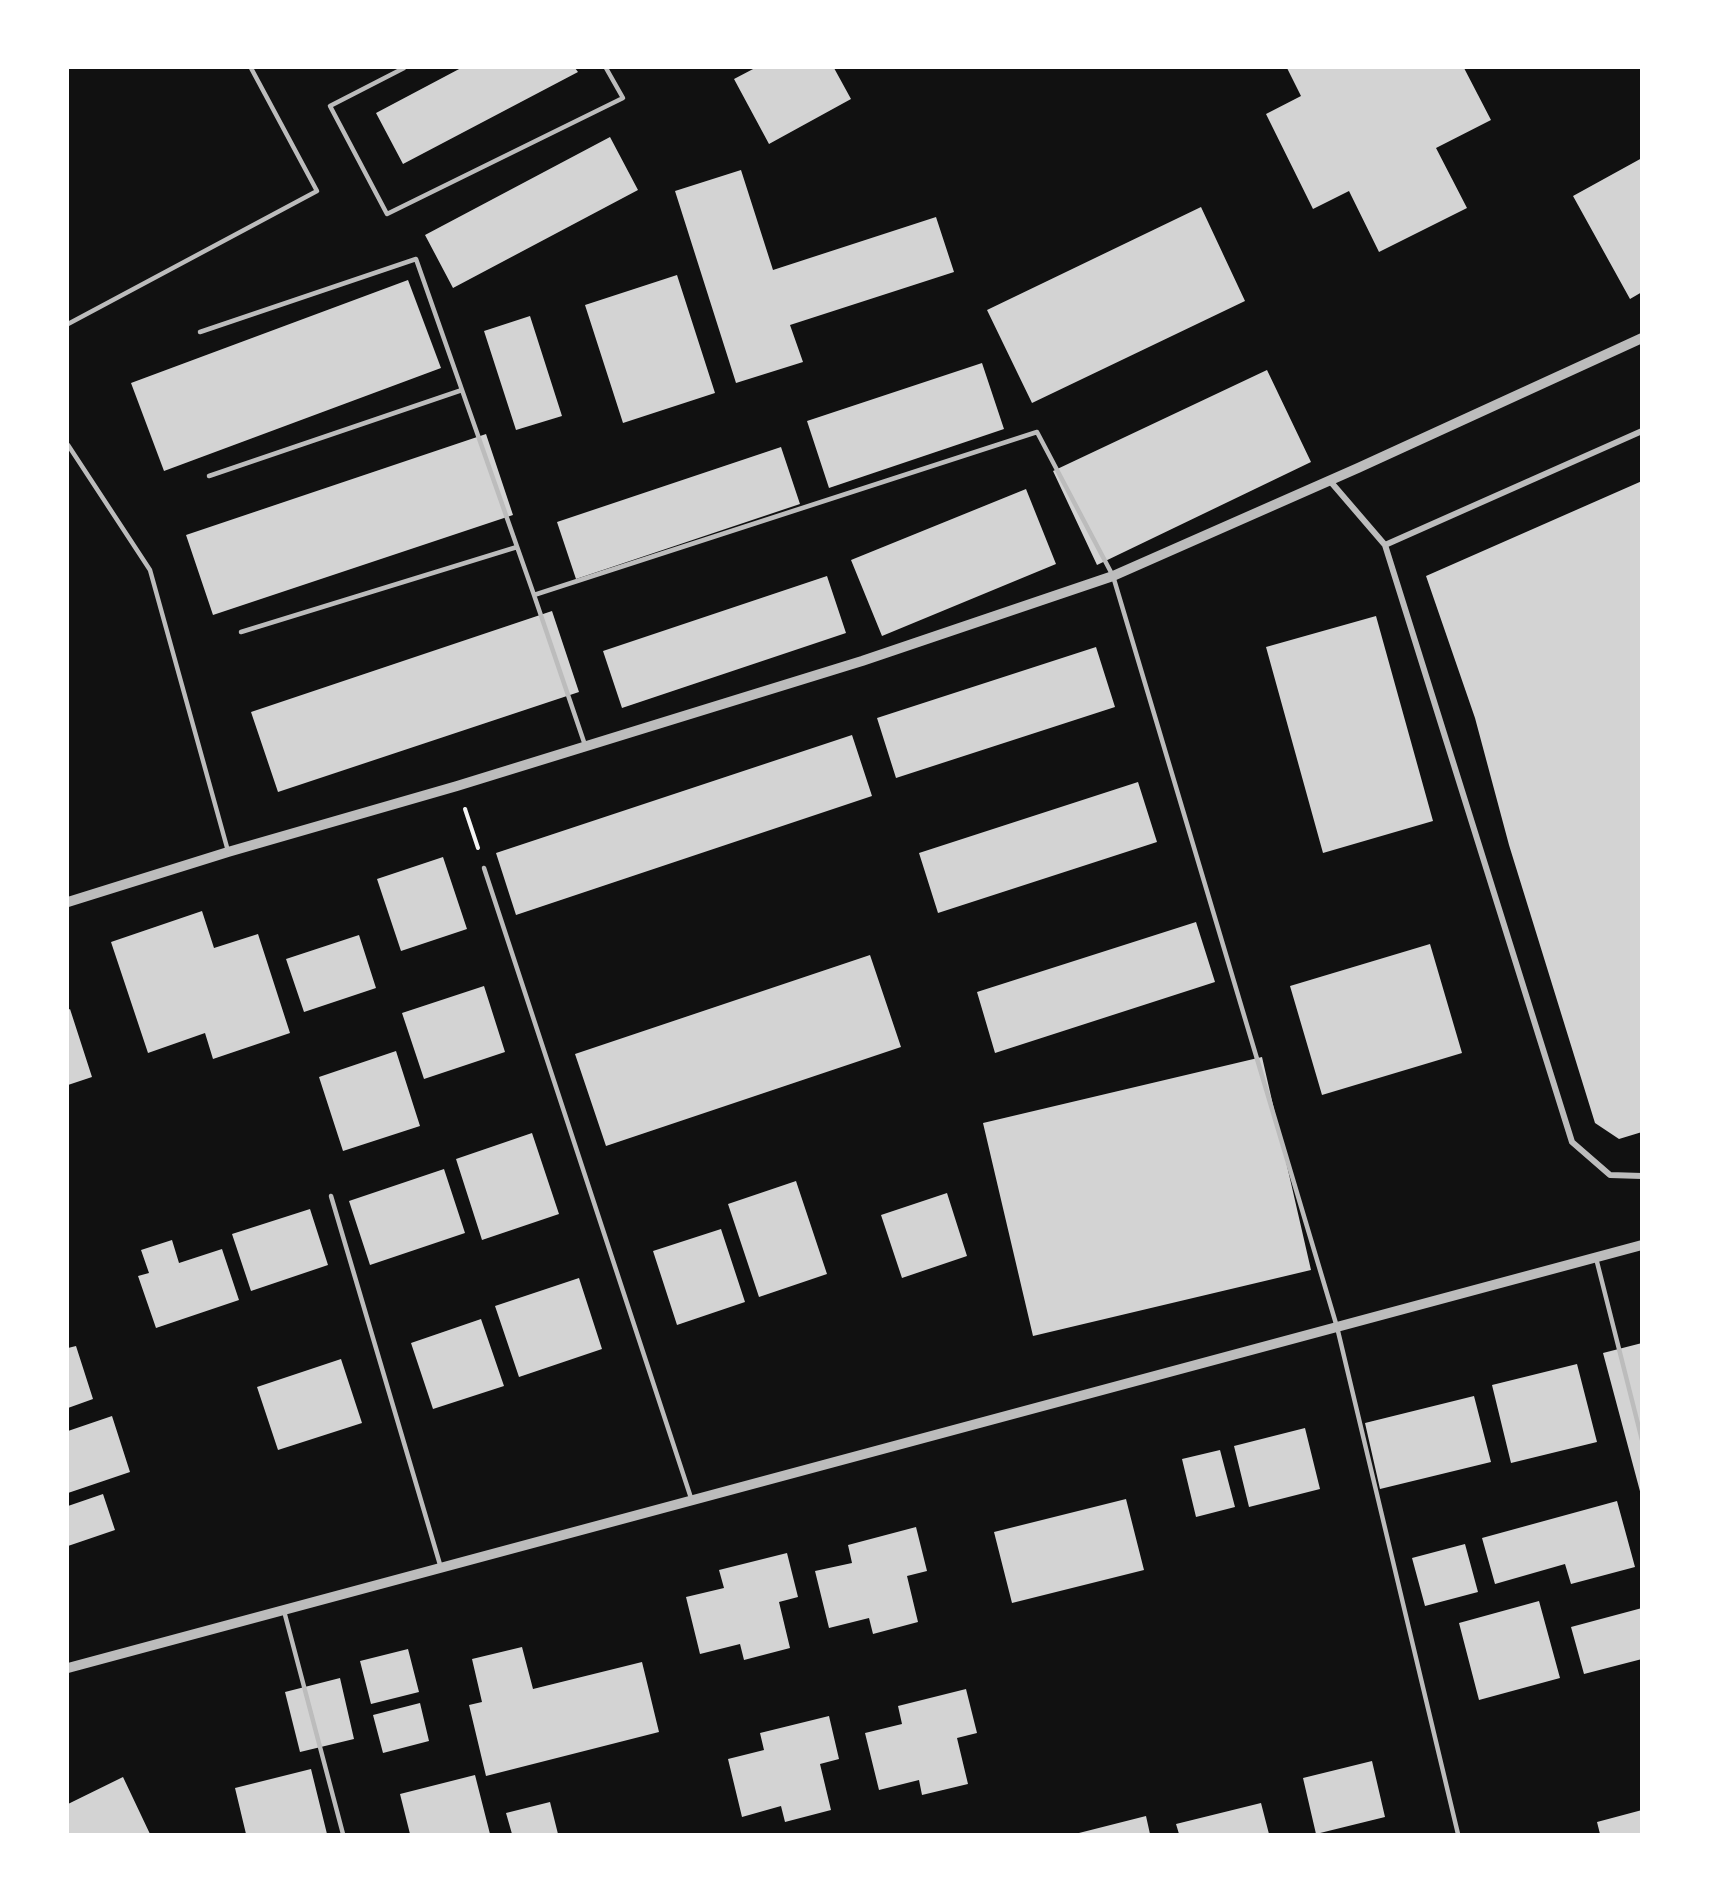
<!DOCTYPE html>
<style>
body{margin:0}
#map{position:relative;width:1709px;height:1902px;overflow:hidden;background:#111;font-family:"Golos Text",sans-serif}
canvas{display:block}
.frame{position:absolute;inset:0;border:69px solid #fff;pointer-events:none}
</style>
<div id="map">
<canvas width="1709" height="1902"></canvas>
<div class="frame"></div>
</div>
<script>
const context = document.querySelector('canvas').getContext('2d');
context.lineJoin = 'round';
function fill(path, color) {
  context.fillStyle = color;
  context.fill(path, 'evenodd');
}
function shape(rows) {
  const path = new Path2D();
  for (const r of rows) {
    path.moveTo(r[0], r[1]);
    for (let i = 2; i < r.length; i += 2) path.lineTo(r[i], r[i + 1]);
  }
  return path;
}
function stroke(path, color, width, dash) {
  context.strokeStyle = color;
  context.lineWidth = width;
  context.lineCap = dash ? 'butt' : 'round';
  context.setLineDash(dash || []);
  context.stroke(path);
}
fill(shape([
 [461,68,575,68,578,72,403,164,376,113],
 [755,68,834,68,851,99,769,144,734,79],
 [1287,68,1464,68,1491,120,1436,148,1467,208,1379,252,1349,191,1313,209,1266,114,1301,96],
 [610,137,638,190,453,288,425,235],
 [1642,158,1642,292,1630,299,1573,196],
 [741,170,773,270,936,217,954,272,790,325,803,362,736,383,675,191],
 [1201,207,1245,301,1032,403,987,310],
 [677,275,715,393,623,423,585,305],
 [408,280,441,368,164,471,131,383],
 [530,316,562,416,516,430,484,331],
 [982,363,1004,429,829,488,807,421],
 [1267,370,1311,462,1097,565,1053,471],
 [486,434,513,515,213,615,186,535],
 [781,447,800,504,576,579,557,522],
 [1642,481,1642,1132,1619,1139,1595,1123,1509,845,1475,718,1426,576],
 [1026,489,1056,564,882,636,851,560],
 [827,576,846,633,622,708,603,651],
 [552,611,579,692,278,792,251,712],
 [1376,616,1433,821,1323,853,1266,647],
 [1096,647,1115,707,896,778,877,718],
 [852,735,872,796,516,915,496,853],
 [1138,782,1157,842,938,913,919,853],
 [443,857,467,929,401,951,377,879],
 [202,911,214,948,258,934,290,1033,213,1059,205,1033,148,1053,111,942],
 [1196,922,1215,982,995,1053,977,992],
 [359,935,376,988,304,1012,286,959],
 [1430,944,1462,1053,1322,1095,1290,986],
 [870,955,901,1047,606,1146,575,1054],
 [484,986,505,1052,424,1079,402,1013],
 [70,1009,92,1077,68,1085,68,1010],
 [396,1051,420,1126,343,1151,319,1077],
 [1262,1057,1311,1270,1033,1336,983,1123],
 [532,1133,559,1214,482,1240,456,1159],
 [444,1169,465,1233,370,1265,349,1201],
 [796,1181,827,1274,759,1297,728,1204],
 [947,1193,967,1256,902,1278,881,1215],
 [310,1209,328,1265,251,1291,232,1234],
 [721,1229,745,1302,677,1325,653,1251],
 [172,1240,179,1263,222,1249,239,1300,156,1328,138,1276,149,1273,141,1250],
 [579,1278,602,1349,519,1377,495,1306],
 [481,1319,504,1386,433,1409,411,1343],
 [1642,1343,1642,1494,1641,1495,1603,1353],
 [76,1346,93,1399,68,1408,68,1348],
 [341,1359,362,1423,278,1450,257,1387],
 [1577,1364,1597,1442,1511,1463,1492,1385],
 [1474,1396,1491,1462,1380,1489,1365,1423],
 [112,1416,130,1472,68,1493,68,1431],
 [1305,1428,1320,1489,1249,1507,1234,1446],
 [1220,1450,1235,1507,1196,1517,1182,1459],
 [103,1494,115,1530,68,1546,68,1506],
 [1126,1499,1144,1570,1012,1603,994,1532],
 [1617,1501,1635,1567,1571,1584,1565,1564,1495,1584,1482,1538],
 [916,1527,927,1571,907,1576,918,1622,873,1634,869,1618,829,1628,815,1571,852,1563,848,1545],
 [1465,1544,1478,1592,1425,1606,1412,1558],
 [787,1553,798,1597,779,1602,790,1648,744,1660,740,1644,700,1654,686,1597,724,1588,719,1570],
 [1539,1601,1560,1678,1479,1700,1459,1623],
 [1642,1608,1642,1659,1584,1674,1571,1627],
 [522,1647,533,1689,642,1662,659,1732,486,1776,469,1705,482,1702,472,1659],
 [408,1649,419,1692,371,1704,360,1661],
 [340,1678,354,1739,300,1752,285,1692],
 [966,1689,977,1733,957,1738,968,1784,922,1795,919,1780,879,1790,865,1733,902,1724,898,1706],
 [420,1703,429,1741,383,1753,373,1715],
 [829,1716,839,1759,820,1764,831,1810,785,1822,781,1806,742,1817,728,1759,764,1750,760,1733],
 [1372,1761,1385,1817,1316,1834,1303,1778],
 [311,1769,327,1834,246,1834,235,1788],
 [475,1775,490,1834,410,1834,400,1794],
 [123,1777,150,1834,68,1834,68,1804],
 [550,1802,558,1834,512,1834,506,1813],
 [1261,1803,1269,1834,1179,1834,1176,1824],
 [1642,1810,1642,1834,1600,1834,1597,1822],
 [1146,1816,1150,1834,1075,1834]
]), '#d3d3d3');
stroke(shape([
 [465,809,478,848]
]), '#f5f5f5', 4);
stroke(shape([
 [404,68,330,106,387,214,623,98,606,68],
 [68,324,317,191,251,68],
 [200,332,416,259,534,595,585,745],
 [68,445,150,570,228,851],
 [209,476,462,390],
 [534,595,1037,432,1113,576,1337,1327,1458,1834],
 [241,632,517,547],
 [484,868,692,1501],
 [331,1196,441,1568],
 [1596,1258,1642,1440],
 [284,1611,343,1834]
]), '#bcbcbc', 4.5);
stroke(shape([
 [1330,481,1385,545,1572,1142,1610,1175,1642,1176],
 [1385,545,1642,431]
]), '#bcbcbc', 6);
stroke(shape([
 [68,902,228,852,457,786,862,661,1113,576,1358,468,1642,338],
 [68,1668,1642,1245]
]), '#bcbcbc', 10);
</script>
